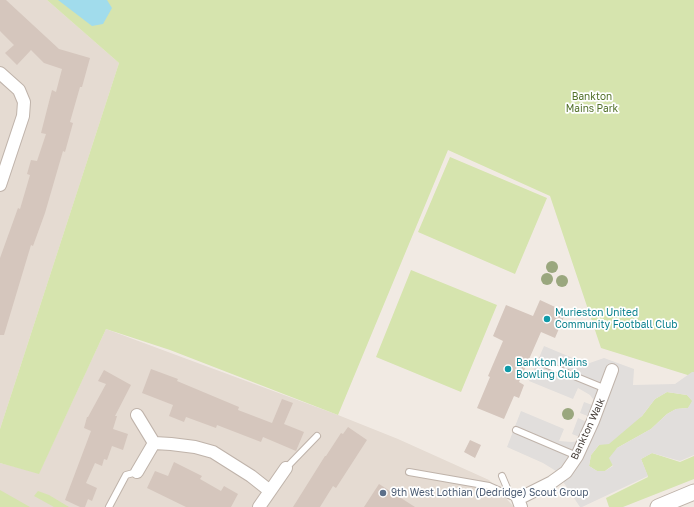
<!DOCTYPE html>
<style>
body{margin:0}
canvas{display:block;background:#f1eae3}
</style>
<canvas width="694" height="507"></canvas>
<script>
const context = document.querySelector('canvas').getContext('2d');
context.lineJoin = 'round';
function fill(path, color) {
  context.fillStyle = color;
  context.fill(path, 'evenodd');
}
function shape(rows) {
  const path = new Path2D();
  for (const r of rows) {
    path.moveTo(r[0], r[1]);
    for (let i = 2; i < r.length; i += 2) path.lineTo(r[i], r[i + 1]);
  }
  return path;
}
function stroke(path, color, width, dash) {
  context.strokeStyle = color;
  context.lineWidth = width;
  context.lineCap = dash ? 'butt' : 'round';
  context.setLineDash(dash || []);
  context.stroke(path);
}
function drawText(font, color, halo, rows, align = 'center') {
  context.font = font + ' "Golos Text",sans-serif';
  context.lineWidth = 3.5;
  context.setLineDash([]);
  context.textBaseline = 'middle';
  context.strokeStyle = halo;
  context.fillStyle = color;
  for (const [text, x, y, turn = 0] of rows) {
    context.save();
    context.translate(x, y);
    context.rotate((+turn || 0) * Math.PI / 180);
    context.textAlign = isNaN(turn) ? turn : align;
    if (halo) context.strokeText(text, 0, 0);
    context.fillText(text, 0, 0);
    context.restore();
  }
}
fill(shape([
 [0,0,47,0,119,63,0,429],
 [106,329,338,415,398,439,489,480,514,507,0,507,0,463,39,473]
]), '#e5dbd2');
fill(shape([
 [47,0,694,0,694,377,601,348,550,196,448,150,338,415,170,350,106,329,39,474,0,463,0,429,119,63],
 [450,157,547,198,515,274,418,232],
 [411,270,497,305,461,392,376,357],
 [667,392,687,395,693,401,688,408,676,409,667,414,651,429,617,448,613,465,605,471,597,471,589,466,591,455,599,445,642,416,655,399],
 [652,453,680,462,694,456,694,479,623,507,609,507,606,498,648,477,641,459],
 [0,490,30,507,0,507],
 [38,491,49,495,69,507,54,507,34,496]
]), '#d6e4ae');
fill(shape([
 [544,346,587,364,604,358,634,369,633,385,675,384,692,372,694,372,694,455,680,461,652,453,641,459,648,476,582,507,580,507,556,471,543,463,507,447,521,411,564,429,559,441,572,442,578,441,582,438,572,434,578,418,589,423,590,417,580,413,584,402,595,406,593,399,590,395,578,388,573,399,529,381],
 [667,392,687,395,692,401,688,408,676,409,667,414,651,429,617,448,609,458,613,466,605,471,597,471,589,466,591,455,599,445,609,444,642,416,655,399]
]), '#e1dedc');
fill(shape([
 [58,0,107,0,112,8,103,24,92,26]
]), '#a1dcec');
fill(shape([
 [0,0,6,0,59,49,90,58,82,87,80,87,70,122,73,123,65,152,63,151,45,213,33,246,31,245,4,335,0,335,0,258,18,208,20,209,30,175,27,174,31,160,37,161,46,134,41,133,52,90,56,92,62,69,44,63,31,50,17,65,5,53,14,45,0,31],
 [540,300,566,312,555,338,541,332,519,382,524,385,519,398,514,396,504,419,477,408,490,377,488,376,503,341,493,336,506,305,533,316],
 [151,369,178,379,177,381,239,407,238,410,272,423,282,399,293,403,284,424,304,432,296,451,263,437,261,442,217,425,216,428,186,417,184,422,169,416,173,405,142,393],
 [104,370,131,385,115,416,117,416,113,429,128,434,123,450,112,446,107,460,104,459,102,466,95,463,86,483,97,488,92,501,88,499,85,507,80,507,65,500,91,431,84,428,87,417,88,417,106,384,98,381],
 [348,427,367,440,336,488,333,486,320,507,293,507,325,456,326,456,341,433,343,434],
 [470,440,481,445,475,458,464,452],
 [174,462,202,476,200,479,221,491,224,486,238,494,231,507,186,507,147,488,155,471,168,476],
 [379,484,415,507,364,507]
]), '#d5c6bd');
const service = shape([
 [540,362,606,389],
 [516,430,577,456],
 [286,468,317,436],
 [409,472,489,486,518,499],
 [502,476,510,495],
 [109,507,126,475,137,472]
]);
const minor = shape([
 [0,73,19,90,24,102,23,116,0,185],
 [137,415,154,443,171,444,195,447,213,452,251,476,270,491],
 [137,472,154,443],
 [259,507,286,468],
 [521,507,518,499,552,482,566,472,577,456,593,421,612,370]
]);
const tertiary = shape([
 [658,507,694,492]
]);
stroke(service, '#bfb3aa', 8);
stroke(minor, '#bfb3aa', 14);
stroke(tertiary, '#bfb3aa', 17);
stroke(service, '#fff', 6);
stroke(minor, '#fff', 12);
stroke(tertiary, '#fff', 15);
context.fillStyle = '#9aa77e';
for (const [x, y] of [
 [552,267],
 [547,279],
 [562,281],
 [568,414]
]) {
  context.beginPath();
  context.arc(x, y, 6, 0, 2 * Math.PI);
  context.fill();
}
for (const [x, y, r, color] of [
 [547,319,4,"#0f9aa8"],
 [508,369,4,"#0f9aa8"],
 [383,493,4,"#5c6f8a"]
]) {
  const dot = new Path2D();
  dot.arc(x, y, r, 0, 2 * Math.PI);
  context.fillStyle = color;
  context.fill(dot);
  stroke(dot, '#fff', 1.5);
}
drawText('10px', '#53712b', '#fff', [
 ["Bankton",592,97],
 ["Mains Park",592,109]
]);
drawText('10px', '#0d838f', '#fff', [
 ["Murieston United",555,313],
 ["Community Football Club",555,325],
 ["Bankton Mains",516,363],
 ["Bowling Club",516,375]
], 'left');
drawText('10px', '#423a34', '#fff', [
 ["Bankton Walk",588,429,-65]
]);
drawText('10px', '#4e5e75', '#fff', [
 ["9th West Lothian (Dedridge) Scout Group",391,493]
], 'left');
</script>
